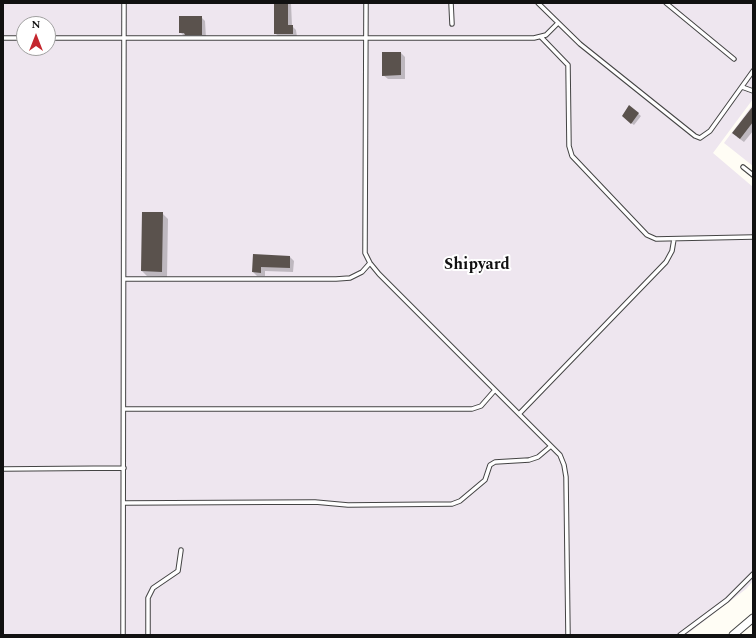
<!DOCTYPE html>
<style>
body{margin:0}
#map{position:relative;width:756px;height:638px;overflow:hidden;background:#fffdf5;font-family:Spectral,serif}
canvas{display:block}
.frame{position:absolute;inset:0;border:4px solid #111;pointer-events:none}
.north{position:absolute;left:16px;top:16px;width:40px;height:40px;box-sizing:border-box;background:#fff;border:1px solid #a0a0a0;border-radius:50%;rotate:0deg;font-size:11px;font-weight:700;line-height:16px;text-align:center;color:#111}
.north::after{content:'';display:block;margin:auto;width:14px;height:18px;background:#c4262e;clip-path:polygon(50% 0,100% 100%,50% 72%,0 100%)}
</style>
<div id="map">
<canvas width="756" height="638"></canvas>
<div class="frame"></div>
<div class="north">N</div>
</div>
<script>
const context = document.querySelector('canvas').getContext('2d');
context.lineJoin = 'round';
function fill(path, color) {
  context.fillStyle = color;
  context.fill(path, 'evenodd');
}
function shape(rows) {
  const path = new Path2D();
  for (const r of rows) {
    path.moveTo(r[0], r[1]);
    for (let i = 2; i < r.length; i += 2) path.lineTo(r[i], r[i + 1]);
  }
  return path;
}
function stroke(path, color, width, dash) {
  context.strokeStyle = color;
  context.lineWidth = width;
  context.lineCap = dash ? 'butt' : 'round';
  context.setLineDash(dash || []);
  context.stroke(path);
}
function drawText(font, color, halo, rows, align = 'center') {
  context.font = font + ' Spectral,serif';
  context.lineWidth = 4;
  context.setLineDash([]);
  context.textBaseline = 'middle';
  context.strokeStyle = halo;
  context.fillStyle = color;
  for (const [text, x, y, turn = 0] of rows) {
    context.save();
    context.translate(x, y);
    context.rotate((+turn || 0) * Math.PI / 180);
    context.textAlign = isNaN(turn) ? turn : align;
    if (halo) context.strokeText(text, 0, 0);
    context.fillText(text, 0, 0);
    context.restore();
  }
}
fill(shape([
 [3,3,753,3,753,99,713,153,753,187,753,581,746,589,686,635,3,635],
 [24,24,48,24,48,48,24,48],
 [753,104,753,166,724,143]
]), '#eee6ef');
fill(shape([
 [275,3,291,3,292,26,296,30,297,37,279,37,275,33],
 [201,17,205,21,206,38,184,36,180,32],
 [401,53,405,57,405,79,388,79,383,75],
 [629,106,641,116,634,125,626,119],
 [753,109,753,131,744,142,737,137],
 [162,213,168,219,167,277,147,276,142,271],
 [254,255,290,257,294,261,293,272,265,271,265,276,257,276,253,272]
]), '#0003');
fill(shape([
 [274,3,288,3,288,25,293,25,293,34,274,34],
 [179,16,202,16,202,35,185,35,184,33,179,33],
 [382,52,401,52,401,75,382,76],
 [629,105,639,113,631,124,622,116],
 [753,106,753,122,740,139,732,133],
 [142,212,163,212,162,272,141,271],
 [253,254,290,256,290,268,261,267,261,273,252,272]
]), '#5a524d');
const service = shape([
 [366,3,365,253,370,263,379,274,560,455,564,465,566,477,568,635],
 [451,3,452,24],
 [538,3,580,44,695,136,700,138,710,131,753,71],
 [666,3,734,59],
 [541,37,568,65,569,146,572,156,647,235,656,239,753,237],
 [3,38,24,38],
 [48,38,534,38,546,35,558,23],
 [742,87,753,91],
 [743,167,753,175],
 [124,279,336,279,350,278,362,272,370,263],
 [124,409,472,409,481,406,495,390],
 [519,414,666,262,672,251,674,239],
 [3,469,124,468],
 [124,503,315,502,348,505,452,504,460,501,485,480,490,465,495,462,529,460,538,457,551,446],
 [123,635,124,3],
 [148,635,148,598,153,588,178,571,181,550],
 [680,635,727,600,753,574]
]);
const minor = shape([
 [733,635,753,618]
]);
stroke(service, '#444', 5.5);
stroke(minor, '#444', 9);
stroke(service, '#fff', 3.5);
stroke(minor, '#fff', 7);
drawText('bold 16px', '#111', '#fff', [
 ["Shipyard",477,266]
]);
</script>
